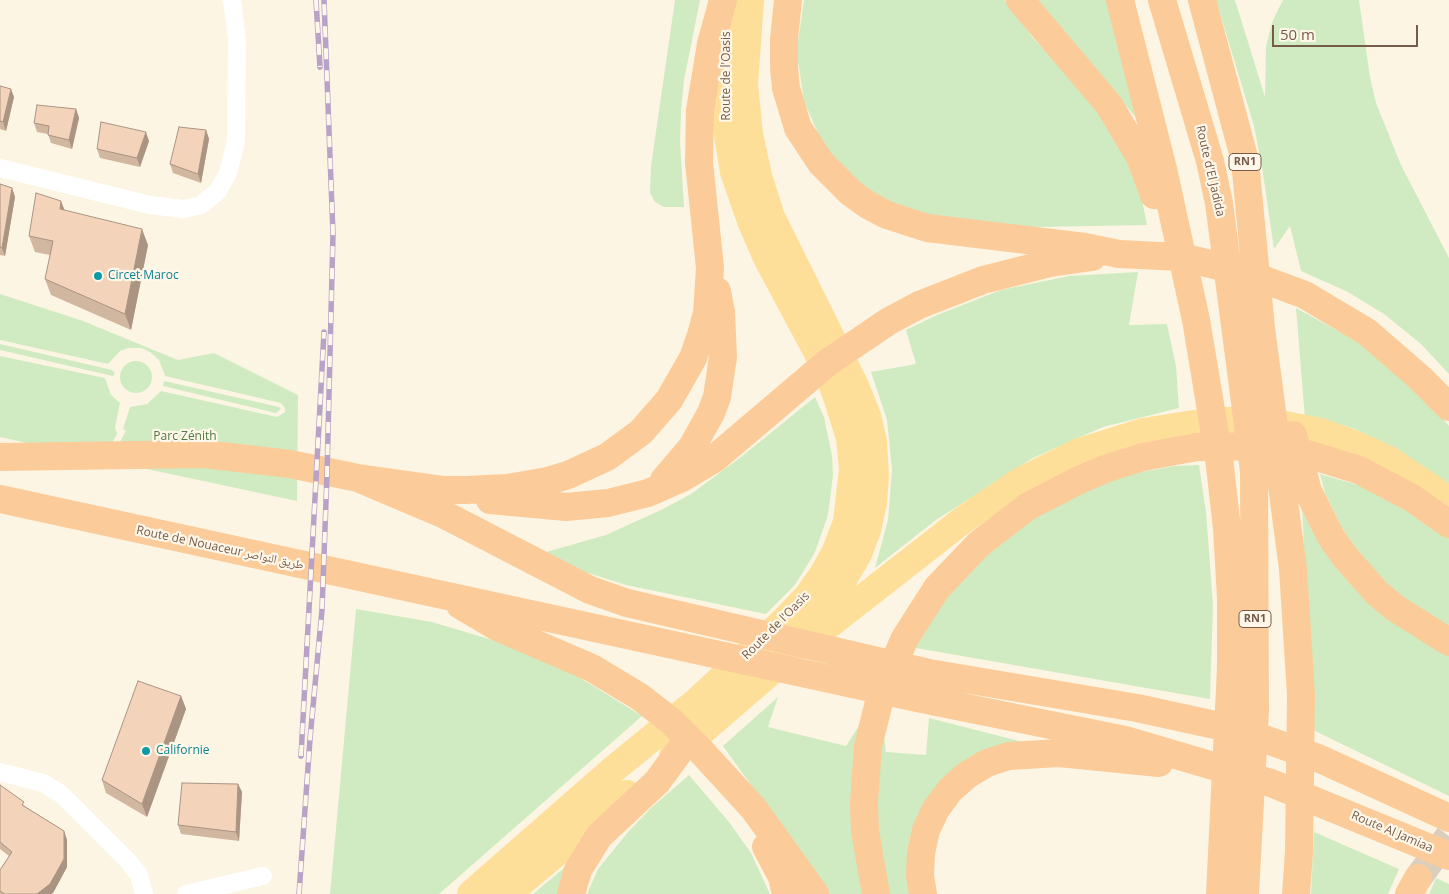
<!DOCTYPE html>
<meta charset="utf-8">
<style>
body{margin:0}
#map{position:relative;width:1449px;height:894px;overflow:hidden;background:#fdf5e3;font-family:"Open Sans",sans-serif}
canvas{display:block}
.scale{position:absolute;left:1272px;top:25px;width:146px;height:22px;box-sizing:border-box;border:2px solid #765b48;border-top:0;padding-left:6px;font-size:15px;line-height:18px;white-space:nowrap;color:#765b48;-webkit-text-stroke:4px #fff8ea;paint-order:stroke}
</style>
<div id="map">
<canvas width="1449" height="894"></canvas>
<div class="scale">50 m</div>
</div>
<script>
const context = document.querySelector('canvas').getContext('2d');
context.lineJoin = 'round';
function fill(path, color) {
  context.fillStyle = color;
  context.fill(path, 'evenodd');
}
function shape(rows) {
  const path = new Path2D();
  for (const r of rows) {
    if (r.length === 3) {
      path.moveTo(r[0] + r[2], r[1]);
      path.arc(r[0], r[1], r[2], 0, 2 * Math.PI);
      continue;
    }
    path.moveTo(r[0], r[1]);
    for (let i = 2; i < r.length; i += 2) path.lineTo(r[i], r[i + 1]);
  }
  return path;
}
function stroke(path, color, width, dash) {
  context.strokeStyle = color;
  context.lineWidth = width;
  context.lineCap = dash ? 'butt' : 'round';
  context.setLineDash(dash || []);
  context.stroke(path);
}
function drawText(font, color, halo, rows, align = 'center') {
  context.font = font + ' "Open Sans","Noto Naskh Arabic",sans-serif';
  context.lineWidth = 4.5;
  context.setLineDash([]);
  context.textBaseline = 'middle';
  context.strokeStyle = halo;
  context.fillStyle = color;
  for (const [text, x, y, turn = 0] of rows) {
    context.save();
    context.translate(x, y);
    context.rotate((+turn || 0) * Math.PI / 180);
    context.textAlign = isNaN(turn) ? turn : align;
    if (halo) context.strokeText(text, 0, 0);
    context.fillText(text, 0, 0);
    context.restore();
  }
}
fill(shape([
 [675,0,700,0,684,80,681,111,680,142,684,207,664,207,655,202,650,193,651,166],
 [804,0,1005,0,1033,38,1090,98,1121,143,1141,195,1147,225,982,228,918,216,861,186,831,156,820,138,804,101,798,61,798,42],
 [1033,0,1109,0,1137,119,1117,95],
 [1216,0,1235,0,1265,97,1266,46,1273,20,1283,0,1359,0,1370,77,1376,103,1401,165,1449,258,1449,374,1421,344,1384,314,1348,292,1301,271,1290,226,1274,249,1262,167,1254,126],
 [1138,272,1129,325,1167,324,1176,366,1179,408,1103,427,1033,458,936,520,875,568,888,520,892,470,887,420,871,372,916,364,906,330,937,315,1001,290,1069,276],
 [0,294,83,321,178,360,214,353,298,395,297,501,114,462,112,456,126,431,123,429,130,407,147,404,161,391,277,417,285,412,285,408,281,403,165,376,159,360,150,352,141,348,128,348,120,351,108,364,0,340],
 [1296,308,1360,343,1414,386,1449,426,1449,487,1387,445,1355,429,1327,420,1305,419],
 [0,344,112,370,115,373,113,376,0,350],
 [0,356,105,378,111,395,120,403,115,427,117,434,103,460,0,437],
 [136,377,16],
 [164,381,279,407,281,409,276,413,163,386],
 [815,397,824,417,832,456,833,475,828,515,815,552,805,569,794,586,766,614,626,585,585,572,546,552,606,535,663,509,691,494,741,457],
 [1199,465,1206,512,1213,605,1210,699,910,647,925,621,984,554,1053,503,1124,475,1174,466],
 [1320,474,1365,487,1449,535,1449,633,1375,575,1342,528,1325,493],
 [1302,506,1449,652,1449,796,1313,730],
 [356,609,432,622,506,644,577,676,642,716,439,894,330,894],
 [778,697,768,727,846,746,864,718,867,894,829,894,723,746],
 [929,718,1023,742,944,777,923,804,910,837,907,854,911,894,884,894,873,828,882,719,886,752,926,755],
 [689,775,729,822,751,853,770,894,587,894,598,869,628,832,651,808],
 [1314,832,1399,869,1388,894,1311,894],
 [571,862,559,894,533,894],
 [1436,878,1449,884,1449,894,1429,894]
]), '#d0ebc1');
stroke(shape([
 [1418,878,1449,836]
]), '#dbcebc', 28, [28, 14]);
stroke(shape([
 [0,168,150,205,184,209,201,205,218,191,228,173,236,141,237,40,232,0],
 [0,772,43,783,61,794,129,862,139,875,144,894],
 [186,894,263,876]
]), '#fff', 18);
stroke(shape([
 [817,634,963,520,1019,482,1079,452,1143,432,1213,421,1249,421,1285,425,1320,432,1354,444,1389,460,1449,500],
 [673,756,781,663,832,599,858,554,867,530,873,503,875,476,873,442,867,416,855,386,771,217,758,176,749,134,744,84,750,0],
 [471,894,615,768,696,702,785,620,807,597,824,573,836,551,847,522,853,469,850,438,840,406,829,374,767,258,751,221,734,172,728,136,725,95,728,1],
 [507,894,627,794]
]), '#fddf9a', 28);
stroke(shape([
 [788,0,784,39,784,68,786,88,798,128,821,163,851,193,868,205,887,215,927,228,1085,247,1119,254,1181,257,1232,269,1273,283,1305,295,1367,332,1420,378,1449,407],
 [1020,0,1109,105,1140,157,1154,195],
 [1120,0,1163,169,1196,320,1219,458,1227,528,1231,598,1231,668,1220,894],
 [1162,0,1210,161,1219,203,1254,471,1255,710,1245,894],
 [1202,0,1245,161,1261,328,1293,569,1301,695,1299,852,1296,894],
 [1293,435,1308,491,1331,537,1346,558,1377,593,1395,608,1449,642],
 [0,457,204,454,290,464,358,478,444,490,466,490,507,488,548,481,568,475,607,457,641,432,669,400,693,358,701,335,707,313,710,268,699,162,700,110,711,44,723,0],
 [358,478,443,514,590,590,627,603,929,673,1137,708,1215,725,1250,734,1318,758,1449,818],
 [664,480,692,447,711,413,717,397,723,357,721,312,717,291],
 [0,499,922,699,1125,740,1271,783,1449,856],
 [490,500,566,507,608,503,648,493,682,478,714,459,827,363,889,321,919,305,983,280,1050,263,1092,257],
 [460,605,497,627,592,668,640,697,671,721,700,750,754,809,815,894],
 [766,847,782,877,786,894],
 [571,894,578,870,599,836,657,782,681,749],
 [876,894,865,831,864,803,868,746,882,690,905,638,937,588,979,544,1027,507,1079,480,1105,469,1143,457,1197,447,1252,446,1307,454,1359,470,1412,498,1449,524],
 [923,894,920,876,921,853,926,830,936,809,950,790,967,775,987,763,1009,756,1059,753,1159,763],
 [1409,894,1418,878]
]), '#fbcc99', 28);
const rail = shape([
 [316,0,320,67],
 [301,756,324,332],
 [299,894,310,739,322,610,327,474,333,234,324,0]
]);
stroke(rail, '#b8a2c7', 5.5);
stroke(rail, '#fff8ea', 4, [11]);
fill(shape([
 [0,86,14,97,6,131,0,129],
 [76,109,79,118,72,149,51,143,48,134,37,132,34,123],
 [206,130,209,139,201,183,173,173,170,164],
 [149,141,140,167,100,158,97,149],
 [0,184,12,188,15,197,5,256,0,255],
 [65,210,148,245,131,330,51,295,45,279,50,255,35,252,29,236],
 [181,696,186,709,147,817,106,793,102,780],
 [238,784,242,792,239,841,181,834,178,825],
 [0,785,26,807,64,831,67,840,67,867,53,893,51,894,0,894,0,870,9,856,0,849]
]), '#d1b6a0');
fill(shape([
 [11,89,14,97,6,131,3,122],
 [76,109,79,118,72,149,69,140],
 [206,130,209,139,201,183,198,174],
 [146,132,149,141,140,167,137,158],
 [12,188,15,197,5,256,2,248],
 [61,201,67,216,60,209],
 [142,229,148,245,131,330,125,314],
 [181,696,186,709,147,817,142,804],
 [238,784,242,792,239,841,236,832],
 [64,831,67,840,67,867,53,893,51,894,37,894]
]), '#aa9482');
const building = shape([
 [0,86,11,89,3,122,0,121,0,86],
 [37,105,76,109,69,140,48,135,49,126,34,123,37,105],
 [101,122,146,132,137,158,97,149,101,122],
 [179,127,206,130,198,174,170,164,179,127],
 [0,184,12,188,2,248,0,247,0,184],
 [36,193,61,201,60,209,142,229,125,314,45,279,53,241,29,236,36,193],
 [138,681,181,696,142,804,102,780,138,681],
 [182,783,238,784,236,832,178,825,182,783],
 [0,785,24,802,22,805,64,831,64,859,50,884,37,894,5,894,0,891,0,870,12,852,0,842,0,785]
]);
fill(building, '#f3d4ba');
stroke(building, '#aa9482', 1);
for (const [x, y, r, color] of [
 [98,276,5,"#0f9aa8"],
 [146,751,5,"#0f9aa8"]
]) {
  const dot = new Path2D();
  dot.arc(x, y, r, 0, 2 * Math.PI);
  context.fillStyle = color;
  context.fill(dot);
  stroke(dot, '#fff8ea', 2);
}
for (const [x, y, w] of [
 [1245,162,32],
 [1255,619,32]
]) {
  const box = new Path2D();
  box.roundRect(x - w / 2, y - 8.5, w, 17, 4);
  context.fillStyle = '#fff8ea';
  context.fill(box);
  stroke(box, '#765b48', 1);
}
drawText('bold 11px', '#765b48', null, [
 ["RN1",1245,162],
 ["RN1",1255,619]
]);
drawText('12px', '#765b48', '#fff8ea', [
 ["Route de l'Oasis",727,76,-90],
 ["Route d'El Jadida",1210,171,77],
 ["Route de Nouaceur طريق النواصر",220,548,12],
 ["Route de l'Oasis",776,626,-45],
 ["Route Al Jamiaa",1392,832,23]
]);
drawText('12px', '#0d838f', '#fff8ea', [
 ["Circet Maroc",108,276],
 ["Californie",156,751]
], 'left');
drawText('12px', '#4e7c40', '#fff8ea', [
 ["Parc Zénith",185,437]
]);
</script>
